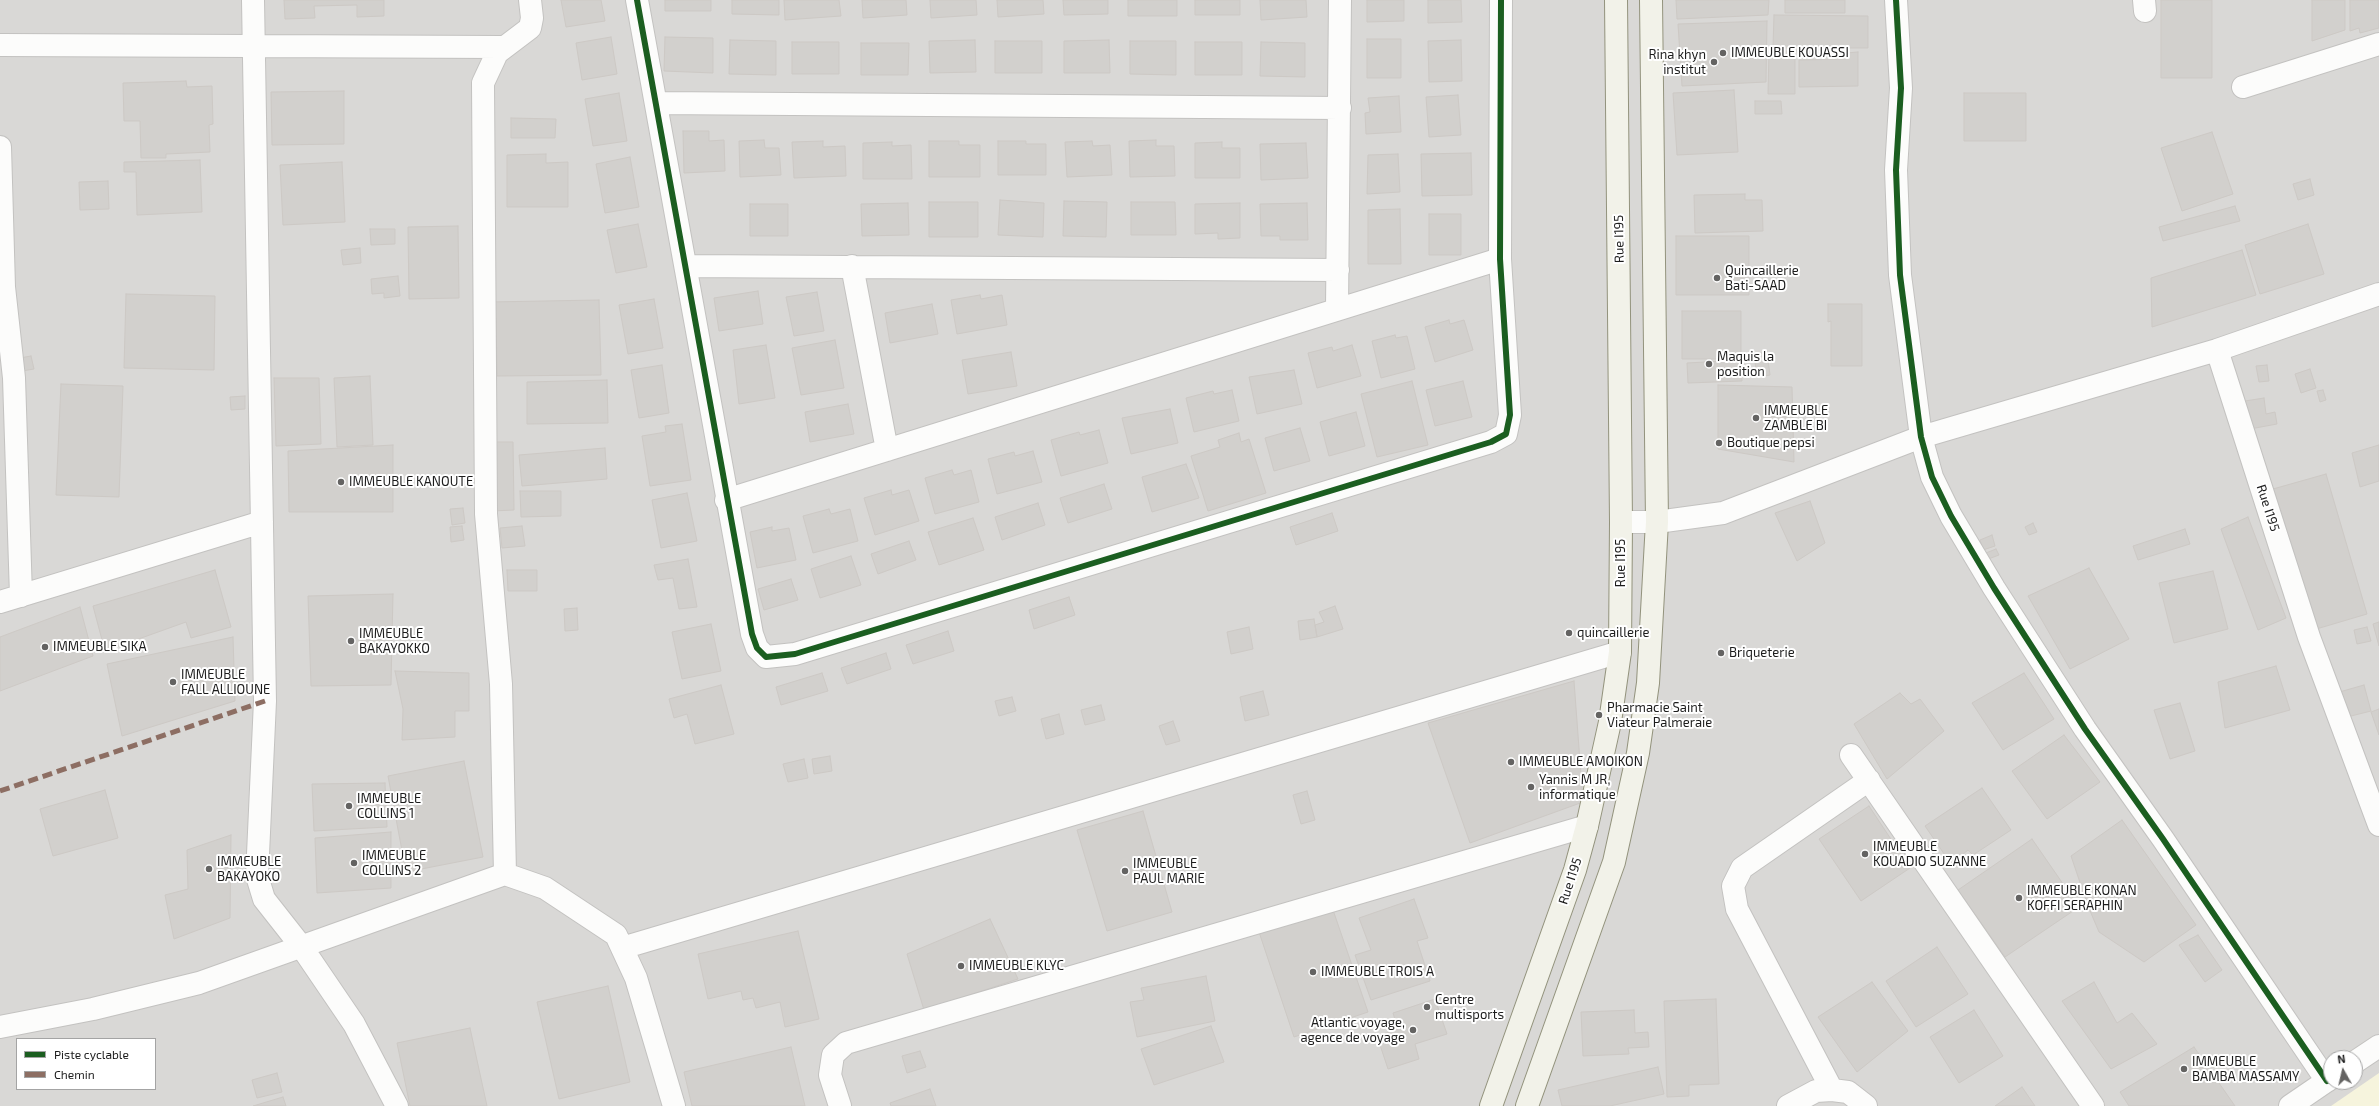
<!DOCTYPE html>
<style>
body{margin:0}
#map{position:relative;width:2379px;height:1106px;overflow:hidden;background:#eae8e4;font-family:"Exo 2",sans-serif}
canvas{display:block}
.legend{position:absolute;left:16px;top:1038px;width:140px;height:52px;box-sizing:border-box;background:#fff;border:1px solid #a4a4a4;margin:0;padding:5px 7px;list-style:none;font-size:12px;color:#1c1c1c}
.legend li{display:flex;align-items:center;gap:8px;height:20px}
.legend b{width:20px;border:1px solid #a4a4a4}
.north{position:absolute;left:2323px;top:1050px;width:40px;height:40px;box-sizing:border-box;background:#fff;border:1px solid #a4a4a4;border-radius:50%;rotate:352deg;font-size:11px;font-weight:700;line-height:16px;text-align:center;color:#1c1c1c}
.north::after{content:'';display:block;margin:auto;width:14px;height:18px;background:#646362;clip-path:polygon(50% 0,100% 100%,50% 72%,0 100%)}
</style>
<div id="map">
<canvas width="2379" height="1106"></canvas>
<ul class="legend">
<li><b style="height:5px;background:#1b5e20"></b>Piste cyclable</li>
<li><b style="height:5px;background:#8d6e63"></b>Chemin</li>
</ul>
<div class="north">N</div>
</div>
<script>
const context = document.querySelector('canvas').getContext('2d');
context.lineJoin = 'round';
function fill(path, color) {
  context.fillStyle = color;
  context.fill(path, 'evenodd');
}
function shape(rows) {
  const path = new Path2D();
  for (const r of rows) {
    path.moveTo(r[0], r[1]);
    for (let i = 2; i < r.length; i += 2) path.lineTo(r[i], r[i + 1]);
  }
  return path;
}
function stroke(path, color, width, dash) {
  context.strokeStyle = color;
  context.lineWidth = width;
  context.lineCap = dash ? 'butt' : 'round';
  context.setLineDash(dash || []);
  context.stroke(path);
}
function drawText(font, color, halo, rows, align = 'center') {
  context.font = font + ' "Exo 2",sans-serif';
  context.lineWidth = 4;
  context.setLineDash([]);
  context.textBaseline = 'middle';
  context.strokeStyle = halo;
  context.fillStyle = color;
  for (const [text, x, y, turn = 0] of rows) {
    context.save();
    context.translate(x, y);
    context.rotate((+turn || 0) * Math.PI / 180);
    context.textAlign = isNaN(turn) ? turn : align;
    if (halo) context.strokeText(text, 0, 0);
    context.fillText(text, 0, 0);
    context.restore();
  }
}
fill(shape([
 [0,0,2379,0,2379,1106,0,1106],
 [17,1039,155,1039,155,1089,17,1089],
 [2331,1058,2355,1058,2355,1082,2331,1082]
]), '#d9d8d6');
fill(shape([
 [2379,1073,2379,1106,2331,1106]
]), '#f6f4dd');
const building = shape([
 [284,0,384,0,384,16,357,17,357,5,314,6,315,18,285,19,284,0],
 [561,0,601,0,605,21,566,27,561,0],
 [665,0,711,0,711,11,665,11,665,0],
 [732,0,779,0,779,15,732,14,732,0],
 [784,0,839,0,841,16,785,20,784,0],
 [862,0,906,0,907,15,863,18,862,0],
 [930,0,976,0,977,15,931,18,930,0],
 [997,0,1043,0,1044,14,998,17,997,0],
 [1063,0,1108,0,1108,14,1064,15,1063,0],
 [1128,0,1177,0,1177,16,1128,16,1128,0],
 [1195,0,1240,0,1240,15,1195,15,1195,0],
 [1260,0,1306,0,1307,17,1261,20,1260,0],
 [1367,0,1404,0,1404,21,1367,22,1367,0],
 [1428,0,1461,0,1462,22,1428,23,1428,0],
 [1676,0,1769,0,1768,15,1677,19,1676,0],
 [1785,0,1845,0,1845,13,1785,13,1785,0],
 [2161,0,2212,0,2212,78,2161,78,2161,0],
 [2312,0,2345,0,2345,30,2312,41,2312,0],
 [2350,0,2379,0,2379,28,2360,33,2359,28,2350,31,2350,0],
 [1774,15,1868,16,1868,48,1840,48,1840,51,1789,51,1789,48,1773,47,1774,15],
 [1767,21,1766,82,1682,86,1678,24,1767,21],
 [611,37,617,74,582,80,576,43,611,37],
 [665,37,713,38,713,73,664,71,665,37],
 [1367,39,1401,39,1401,78,1367,78,1367,39],
 [730,40,776,41,776,75,729,74,730,40],
 [975,40,976,72,930,73,929,41,975,40],
 [1109,40,1110,73,1064,73,1064,41,1109,40],
 [1461,40,1462,81,1429,82,1428,41,1461,40],
 [995,41,1042,41,1042,73,995,73,995,41],
 [1130,41,1176,41,1176,75,1130,74,1130,41],
 [792,42,839,42,839,74,792,74,792,42],
 [1195,42,1242,42,1242,75,1195,75,1195,42],
 [1261,42,1305,43,1305,77,1260,76,1261,42],
 [861,43,909,43,908,75,861,75,861,43],
 [1769,51,1787,51,1787,57,1795,58,1795,94,1768,94,1769,51],
 [1858,52,1858,86,1799,87,1799,60,1846,59,1846,53,1858,52],
 [186,81,187,87,212,86,213,124,209,125,210,152,166,154,166,158,141,158,140,121,124,121,123,83,186,81],
 [1734,90,1738,152,1677,155,1673,93,1734,90],
 [344,91,344,144,272,145,271,92,344,91],
 [619,93,627,141,593,146,585,99,619,93],
 [1964,93,2026,93,2026,141,1964,141,1964,93],
 [1458,95,1461,135,1429,137,1426,97,1458,95],
 [1399,96,1401,132,1366,134,1365,113,1370,112,1368,98,1399,96],
 [1755,101,1781,101,1782,114,1755,114,1755,101],
 [511,118,556,119,555,138,511,138,511,118],
 [683,131,709,131,709,141,724,140,725,171,684,173,683,131],
 [2212,132,2233,194,2182,211,2161,148,2212,132],
 [764,140,765,148,779,148,781,175,740,177,739,141,764,140],
 [1156,140,1156,146,1174,146,1175,176,1130,177,1129,141,1156,140],
 [823,141,823,147,845,146,846,176,794,178,792,142,823,141],
 [929,141,959,141,959,145,980,145,980,177,929,177,929,141],
 [998,141,1026,141,1026,144,1046,144,1046,175,998,175,998,141],
 [1092,141,1093,146,1110,145,1112,175,1067,177,1065,142,1092,141],
 [892,142,892,146,911,145,912,179,863,179,863,143,892,142],
 [1222,142,1222,148,1240,148,1240,178,1195,178,1195,143,1222,142],
 [1306,143,1308,178,1261,180,1260,144,1306,143],
 [1471,153,1472,195,1422,196,1421,154,1471,153],
 [546,154,546,163,568,162,568,207,507,207,507,155,546,154],
 [1398,154,1400,192,1367,194,1368,155,1398,154],
 [630,157,639,207,605,213,596,164,630,157],
 [200,160,202,212,137,215,136,172,124,172,124,162,200,160],
 [342,162,345,222,283,225,280,165,342,162],
 [2310,179,2314,195,2298,200,2293,184,2310,179],
 [108,181,109,209,80,210,79,182,108,181],
 [1745,194,1745,200,1762,200,1763,231,1695,233,1694,195,1745,194],
 [1000,200,1044,203,1043,237,998,235,1000,200],
 [1064,201,1107,202,1106,237,1063,236,1064,201],
 [929,202,978,202,978,237,929,237,929,202],
 [1131,202,1175,202,1176,235,1131,235,1131,202],
 [908,203,909,235,862,236,861,204,908,203],
 [1240,203,1240,238,1218,239,1218,233,1195,234,1195,204,1240,203],
 [1307,203,1308,240,1280,240,1280,236,1261,236,1260,204,1307,203],
 [750,204,788,204,788,236,750,236,750,204],
 [2235,206,2240,221,2163,241,2159,227,2235,206],
 [1400,209,1401,264,1368,264,1368,210,1400,209],
 [1429,214,1461,214,1461,255,1429,255,1429,214],
 [638,224,647,267,616,273,607,230,638,224],
 [2308,224,2324,274,2260,294,2245,245,2308,224],
 [458,226,459,298,409,299,408,227,458,226],
 [370,229,395,229,395,244,371,245,370,229],
 [1676,236,1749,236,1749,295,1676,295,1676,236],
 [360,248,361,263,343,265,341,250,360,248],
 [2242,250,2256,295,2152,327,2151,278,2242,250],
 [398,276,400,296,384,298,384,293,372,294,371,279,398,276],
 [758,291,763,324,719,331,714,298,758,291],
 [817,292,824,331,794,336,786,297,817,292],
 [126,294,215,296,214,370,124,368,126,294],
 [980,295,981,299,1002,295,1007,325,957,334,951,300,980,295],
 [654,299,663,348,628,354,619,305,654,299],
 [599,300,601,375,497,376,496,318,489,318,489,302,599,300],
 [932,304,938,334,890,343,885,313,932,304],
 [1828,304,1862,304,1862,366,1831,366,1831,321,1828,322,1828,304],
 [1682,311,1741,311,1741,359,1682,359,1682,311],
 [1449,320,1450,324,1464,320,1473,350,1435,362,1425,327,1449,320],
 [1395,335,1396,338,1407,336,1415,369,1381,378,1372,341,1395,335],
 [835,340,844,388,801,395,792,348,835,340],
 [766,345,775,398,739,404,733,350,766,345],
 [1352,345,1361,376,1317,388,1308,353,1332,347,1333,351,1352,345],
 [1011,352,1017,386,968,394,962,360,1011,352],
 [1767,352,1770,375,1757,377,1754,354,1767,352],
 [31,356,34,369,22,371,20,358,31,356],
 [1741,360,1742,381,1688,383,1687,363,1741,360],
 [662,365,669,413,639,418,631,370,662,365],
 [2267,365,2269,381,2259,382,2256,366,2267,365],
 [2310,369,2316,388,2301,393,2295,374,2310,369],
 [1294,370,1302,404,1257,414,1249,377,1294,370],
 [370,376,373,445,337,447,334,378,370,376],
 [274,378,319,378,321,444,276,446,274,378],
 [607,380,608,423,527,424,527,382,607,380],
 [1412,381,1428,445,1377,457,1361,394,1412,381],
 [1463,381,1472,417,1435,426,1426,390,1463,381],
 [61,384,123,386,119,497,56,495,61,384],
 [1718,385,1792,387,1794,462,1718,449,1718,385],
 [1232,390,1239,421,1194,432,1186,398,1213,391,1214,394,1232,390],
 [2323,390,2326,400,2320,402,2317,391,2323,390],
 [245,396,245,409,231,410,230,397,245,396],
 [2264,398,2266,414,2275,412,2277,424,2250,429,2245,401,2264,398],
 [848,404,854,434,810,442,805,412,848,404],
 [1170,409,1178,443,1131,454,1122,418,1170,409],
 [1356,412,1365,446,1329,456,1320,422,1356,412],
 [682,424,691,480,650,486,642,436,666,432,665,426,682,424],
 [1300,428,1310,461,1274,471,1265,438,1300,428],
 [1099,430,1108,463,1061,476,1051,440,1079,432,1080,435,1099,430],
 [1239,433,1241,442,1249,439,1266,493,1208,511,1191,456,1220,447,1218,440,1239,433],
 [491,442,513,442,514,510,492,511,491,442],
 [393,445,393,512,289,512,288,451,393,445],
 [2379,445,2379,481,2360,487,2352,453,2379,445],
 [605,448,607,479,522,486,519,455,605,448],
 [1033,451,1042,482,997,494,988,459,1014,452,1015,456,1033,451],
 [1186,464,1199,498,1152,512,1142,477,1186,464],
 [952,470,954,475,971,470,979,502,935,514,925,478,952,470],
 [2326,474,2367,614,2313,630,2273,489,2326,474],
 [1104,484,1112,509,1068,523,1060,498,1104,484],
 [891,490,892,495,909,490,919,521,875,535,864,498,891,490],
 [520,491,561,491,561,516,521,517,520,491],
 [687,493,697,541,661,548,652,500,687,493],
 [1810,501,1825,543,1797,561,1775,513,1810,501],
 [1038,503,1045,525,1002,540,995,517,1038,503],
 [463,508,465,523,452,525,450,509,463,508],
 [829,509,831,514,850,509,858,541,813,553,803,516,829,509],
 [1332,513,1338,531,1296,545,1290,527,1332,513],
 [2248,517,2286,618,2258,630,2221,529,2248,517],
 [973,518,984,550,939,565,928,532,973,518],
 [2033,523,2037,532,2029,535,2025,527,2033,523],
 [462,526,464,540,451,542,450,527,462,526],
 [522,526,525,546,502,548,500,528,522,526],
 [772,527,772,531,789,528,796,560,757,568,750,532,772,527],
 [2185,529,2190,544,2138,560,2133,546,2185,529],
 [1992,535,1995,546,1983,550,1980,540,1992,535],
 [909,541,916,560,878,574,871,554,909,541],
 [1996,549,1999,555,1983,561,1981,555,1996,549],
 [851,556,861,585,820,598,811,569,851,556],
 [688,559,697,607,679,609,673,578,658,580,654,565,688,559],
 [2089,568,2129,639,2070,669,2028,596,2089,568],
 [215,570,231,627,191,638,186,622,105,651,93,606,215,570],
 [507,570,537,570,537,591,508,591,507,570],
 [2213,571,2228,629,2174,643,2159,583,2213,571],
 [791,579,798,600,764,610,758,589,791,579],
 [393,594,391,685,311,686,308,596,393,594],
 [1069,597,1075,615,1034,629,1029,610,1069,597],
 [1335,606,1343,629,1317,637,1315,625,1324,622,1319,612,1335,606],
 [80,607,93,656,0,691,0,637,80,607],
 [577,608,578,630,565,631,564,609,577,608],
 [1314,619,1317,637,1300,640,1298,621,1314,619],
 [2379,622,2379,646,2373,624,2379,622],
 [711,624,721,671,682,679,672,632,711,624],
 [1249,627,1253,649,1231,654,1227,632,1249,627],
 [2367,627,2371,641,2357,644,2354,630,2367,627],
 [948,631,954,651,913,664,906,645,948,631],
 [233,637,235,701,122,736,107,664,233,637],
 [886,653,891,669,847,684,841,668,886,653],
 [2276,666,2290,710,2225,728,2218,682,2276,666],
 [395,671,469,673,469,711,455,711,455,737,402,740,403,709,395,671],
 [822,673,828,691,781,705,776,687,822,673],
 [2024,673,2054,719,2003,750,1972,703,2024,673],
 [1574,681,1583,802,1470,843,1428,723,1574,681],
 [721,685,734,734,695,744,687,714,674,718,669,699,721,685],
 [2364,685,2371,711,2343,718,2336,693,2364,685],
 [1263,691,1269,715,1245,721,1240,697,1263,691],
 [1900,693,1911,704,1920,699,1944,731,1887,779,1854,724,1900,693],
 [1012,697,1016,711,999,716,995,701,1012,697],
 [2180,703,2195,751,2170,759,2154,710,2180,703],
 [1101,705,1105,720,1085,725,1081,710,1101,705],
 [2379,709,2379,735,2371,712,2379,709],
 [1059,714,1064,734,1046,739,1041,719,1059,714],
 [1173,721,1180,741,1166,745,1159,726,1173,721],
 [2064,735,2100,782,2047,819,2012,771,2064,735],
 [830,756,832,771,814,774,812,759,830,756],
 [804,759,808,778,788,782,783,764,804,759],
 [464,761,483,857,406,872,388,776,464,761],
 [385,783,387,827,314,831,312,784,385,783],
 [1982,788,2011,830,1973,855,1968,850,1951,864,1925,826,1982,788],
 [105,790,118,838,53,856,40,809,105,790],
 [1307,791,1315,820,1301,824,1293,795,1307,791],
 [1869,806,1910,868,1861,901,1819,839,1869,806],
 [1143,811,1172,912,1107,931,1077,830,1143,811],
 [2122,820,2196,925,2144,962,2099,932,2088,906,2071,856,2122,820],
 [391,832,391,888,317,893,315,838,391,832],
 [231,835,230,918,174,939,165,895,188,889,187,850,231,835],
 [2032,839,2079,907,2005,957,1958,890,2032,839],
 [1414,899,1428,938,1417,941,1430,981,1371,1000,1355,955,1371,950,1359,918,1414,899],
 [1332,907,1368,1012,1294,1037,1259,932,1332,907],
 [990,919,1018,979,924,1010,907,954,990,919],
 [798,931,819,1019,785,1027,780,1002,756,1008,753,998,743,1000,741,991,708,999,698,954,798,931],
 [2198,935,2222,970,2205,982,2179,945,2198,935],
 [1937,947,1968,994,1916,1027,1886,981,1937,947],
 [1206,976,1215,1021,1137,1037,1130,1002,1144,1000,1141,988,1206,976],
 [1872,982,1908,1031,1857,1072,1818,1017,1872,982],
 [2094,982,2117,1023,2132,1013,2157,1044,2111,1069,2062,1001,2094,982],
 [608,986,630,1082,559,1099,537,1002,608,986],
 [1435,999,1447,1034,1415,1044,1419,1059,1388,1069,1377,1036,1398,1029,1393,1013,1435,999],
 [1716,999,1719,1084,1689,1085,1689,1096,1667,1097,1664,1001,1716,999],
 [1634,1010,1635,1033,1648,1032,1649,1047,1628,1048,1629,1054,1583,1056,1581,1012,1634,1010],
 [1974,1010,2003,1056,1959,1083,1930,1037,1974,1010],
 [1211,1026,1224,1062,1154,1085,1141,1049,1211,1026],
 [470,1028,487,1106,410,1106,397,1043,470,1028],
 [791,1047,805,1106,692,1106,684,1072,791,1047],
 [2194,1047,2235,1106,2129,1106,2120,1092,2194,1047],
 [920,1051,926,1067,907,1073,902,1056,920,1051],
 [1658,1067,1664,1094,1610,1106,1562,1106,1558,1090,1658,1067],
 [277,1073,282,1092,257,1098,252,1080,277,1073],
 [2022,1087,2035,1106,1995,1106,2022,1087],
 [930,1089,936,1106,891,1106,890,1103,930,1089],
 [283,1097,286,1106,253,1106,283,1097]
]);
fill(building, '#d2d0cd');
stroke(building, '#cdc9c5', 1);
const minor = shape([
 [253,0,265,701,257,876,264,899,301,946,354,1024,397,1106],
 [637,0,752,634,757,648,766,657,795,654,1491,442,1506,434,1510,415,1500,259,1501,0],
 [1896,0,1901,88,1896,170,1900,275,1921,437,1932,477,1951,516,1994,588,2085,729,2163,839,2327,1081],
 [2144,0,2145,11],
 [0,45,502,47],
 [2243,87,2379,44],
 [656,103,1340,108],
 [0,147,4,287,14,378,21,596],
 [686,266,1338,270],
 [852,266,887,450],
 [2379,294,2217,350,2309,637,2379,825],
 [1337,308,1340,0],
 [726,500,1500,259],
 [1621,522,1657,522,1723,513,1921,437,2217,350],
 [0,602,262,522],
 [1851,755,2093,1106],
 [505,874,501,684,486,514,483,83,497,53,530,28,532,18,530,0],
 [622,948,1620,652],
 [0,1027,93,1009,199,983,505,874,545,888,616,935,636,978,674,1106],
 [2355,1062,2379,1046],
 [1832,1090,1737,909,1733,886,1742,868,1869,780],
 [840,1106,830,1075,833,1055,846,1043,1587,826],
 [1788,1106,1816,1091,1832,1090,1848,1092,1866,1106],
 [2290,1106,2331,1078]
]);
const secondary = shape([
 [1491,1106,1575,870,1587,826,1610,722,1620,652,1621,522,1616,0],
 [1527,1106,1614,862,1638,753,1648,683,1657,522,1651,0]
]);
stroke(minor, '#c3c2c0', 24);
stroke(secondary, '#93937d', 24);
stroke(minor, '#fcfcfb', 22);
stroke(secondary, '#f2f2e9', 22);
stroke(shape([
 [0,791,265,701]
]), '#8d6e63', 5, [10, 5]);
stroke(shape([
 [637,0,752,634,757,648,766,657,795,654,1491,442,1506,434,1510,415,1500,259,1501,0],
 [1896,0,1901,88,1896,170,1900,275,1921,437,1932,477,1951,516,1994,588,2085,729,2163,839,2327,1081]
]), '#1b5e20', 6);
for (const [x, y, r, color] of [
 [1723,53,4,"#646362"],
 [1714,62,4,"#646362"],
 [1717,278,4,"#646362"],
 [1709,364,4,"#646362"],
 [1756,418,4,"#646362"],
 [1719,443,4,"#646362"],
 [341,482,4,"#646362"],
 [1569,633,4,"#646362"],
 [351,641,4,"#646362"],
 [45,647,4,"#646362"],
 [1721,653,4,"#646362"],
 [173,682,4,"#646362"],
 [1599,715,4,"#646362"],
 [1511,762,4,"#646362"],
 [1531,787,4,"#646362"],
 [349,806,4,"#646362"],
 [1865,854,4,"#646362"],
 [354,863,4,"#646362"],
 [209,869,4,"#646362"],
 [1125,871,4,"#646362"],
 [2019,898,4,"#646362"],
 [961,966,4,"#646362"],
 [1313,972,4,"#646362"],
 [1427,1007,4,"#646362"],
 [1413,1030,4,"#646362"],
 [2184,1069,4,"#646362"]
]) {
  const dot = new Path2D();
  dot.arc(x, y, r, 0, 2 * Math.PI);
  context.fillStyle = color;
  context.fill(dot);
  stroke(dot, '#fff', 1.5);
}
drawText('13px', '#1c1c1c', '#fff', [
 ["IMMEUBLE KOUASSI",1731,53],
 ["Rina khyn",1706,55,"right"],
 ["institut",1706,70,"right"],
 ["Quincaillerie",1725,271],
 ["Bati-SAAD",1725,286],
 ["Maquis la",1717,357],
 ["position",1717,372],
 ["IMMEUBLE",1764,411],
 ["ZAMBLE BI",1764,426],
 ["Boutique pepsi",1727,443],
 ["IMMEUBLE KANOUTE",349,482],
 ["quincaillerie",1577,633],
 ["IMMEUBLE",359,634],
 ["BAKAYOKKO",359,649],
 ["IMMEUBLE SIKA",53,647],
 ["Briqueterie",1729,653],
 ["IMMEUBLE",181,675],
 ["FALL ALLIOUNE",181,690],
 ["Pharmacie Saint",1607,708],
 ["Viateur Palmeraie",1607,723],
 ["IMMEUBLE AMOIKON",1519,762],
 ["Yannis M JR,",1539,780],
 ["informatique",1539,795],
 ["IMMEUBLE",357,799],
 ["COLLINS 1",357,814],
 ["IMMEUBLE",1873,847],
 ["KOUADIO SUZANNE",1873,862],
 ["IMMEUBLE",362,856],
 ["COLLINS 2",362,871],
 ["IMMEUBLE",217,862],
 ["BAKAYOKO",217,877],
 ["IMMEUBLE",1133,864],
 ["PAUL MARIE",1133,879],
 ["IMMEUBLE KONAN",2027,891],
 ["KOFFI SERAPHIN",2027,906],
 ["IMMEUBLE KLYC",969,966],
 ["IMMEUBLE TROIS A",1321,972],
 ["Centre",1435,1000],
 ["multisports",1435,1015],
 ["Atlantic voyage,",1405,1023,"right"],
 ["agence de voyage",1405,1038,"right"],
 ["IMMEUBLE",2192,1062],
 ["BAMBA MASSAMY",2192,1077]
], 'left');
drawText('13px', '#1c1c1c', '#fff', [
 ["Rue I195",1619,239,-91],
 ["Rue I195",2268,508,72],
 ["Rue I195",1621,563,-90],
 ["Rue I195",1570,881,-72]
]);
</script>
